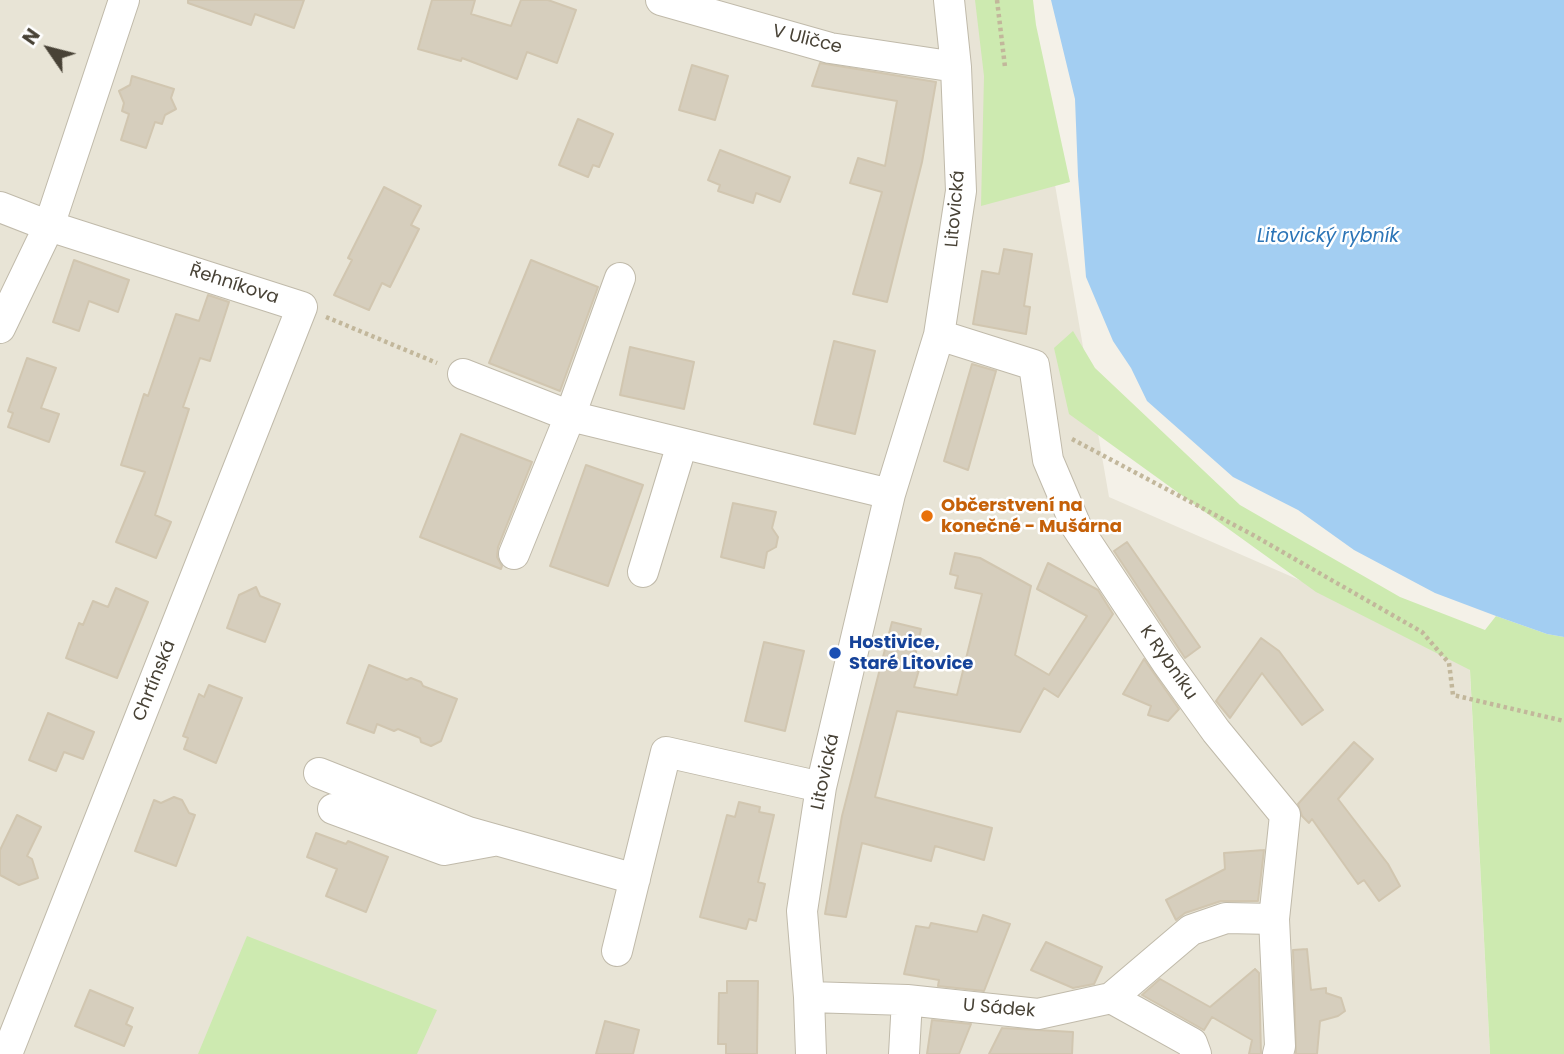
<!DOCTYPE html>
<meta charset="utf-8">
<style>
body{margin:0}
#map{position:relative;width:1564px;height:1054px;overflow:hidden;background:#f4f1e8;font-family:Poppins,sans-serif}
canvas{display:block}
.north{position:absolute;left:14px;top:14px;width:70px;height:70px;-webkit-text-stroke:5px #fff;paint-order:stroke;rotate:305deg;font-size:19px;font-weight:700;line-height:28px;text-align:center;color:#484236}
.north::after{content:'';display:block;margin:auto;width:24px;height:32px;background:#484236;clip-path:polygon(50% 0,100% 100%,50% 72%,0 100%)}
</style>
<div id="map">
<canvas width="1564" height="1054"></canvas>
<div class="north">N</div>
</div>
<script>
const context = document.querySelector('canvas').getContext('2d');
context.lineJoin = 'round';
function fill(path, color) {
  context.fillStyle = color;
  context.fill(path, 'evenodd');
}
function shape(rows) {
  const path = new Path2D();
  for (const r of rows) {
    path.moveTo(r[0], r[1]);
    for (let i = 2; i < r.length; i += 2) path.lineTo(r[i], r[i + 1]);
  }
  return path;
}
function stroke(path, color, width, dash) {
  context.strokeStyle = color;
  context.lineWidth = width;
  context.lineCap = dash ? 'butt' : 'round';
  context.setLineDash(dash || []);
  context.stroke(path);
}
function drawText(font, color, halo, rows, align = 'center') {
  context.font = font + ' Poppins,sans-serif';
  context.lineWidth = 5;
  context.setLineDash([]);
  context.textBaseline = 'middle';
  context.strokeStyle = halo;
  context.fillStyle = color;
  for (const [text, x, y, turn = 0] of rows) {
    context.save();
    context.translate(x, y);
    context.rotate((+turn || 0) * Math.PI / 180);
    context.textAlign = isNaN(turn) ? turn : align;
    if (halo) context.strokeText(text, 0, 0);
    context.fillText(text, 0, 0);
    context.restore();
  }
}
fill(shape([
 [0,0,1023,0,1109,497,1469,654,1490,1054,0,1054]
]), '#e8e4d6');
fill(shape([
 [975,0,1033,0,1036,25,1070,182,981,206,984,76],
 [1073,331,1095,368,1240,505,1400,597,1485,630,1496,616,1547,634,1564,637,1564,1054,1490,1054,1470,670,1316,592,1069,414,1054,348],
 [247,936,437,1010,417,1054,198,1054]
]), '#cdeab0');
fill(shape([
 [1051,0,1564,0,1564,637,1547,634,1496,616,1435,593,1354,550,1298,510,1233,477,1147,401,1131,368,1113,341,1086,277,1078,176,1075,99]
]), '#a3cef2');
const building = shape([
 [188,0,304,0,294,28,255,14,251,25,188,3,188,0],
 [432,0,475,0,471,14,511,26,521,0,548,0,576,10,557,63,527,52,517,79,462,58,461,61,418,49,432,0],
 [820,63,936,82,922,162,887,302,853,294,882,192,850,183,858,158,885,166,897,101,812,86,820,63],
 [692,65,728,76,715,120,679,110,692,65],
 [132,76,174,89,171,98,176,109,165,115,162,124,155,122,146,148,121,140,129,114,122,111,124,103,119,91,130,85,132,76],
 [578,119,613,134,599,167,593,165,588,177,559,165,578,119],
 [720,150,790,177,780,202,756,193,753,203,718,191,720,185,708,180,720,150],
 [384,187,421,206,411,225,419,229,390,287,382,283,369,310,334,295,352,260,348,258,384,187],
 [1004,249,1032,254,1024,306,1030,307,1026,334,973,324,982,271,999,274,1004,249],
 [74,260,129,280,118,312,89,301,79,331,53,322,74,260],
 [531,260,598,287,560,391,489,363,531,260],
 [208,295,229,302,210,361,200,358,183,407,189,409,155,515,171,522,156,558,116,542,145,472,121,465,144,394,148,396,176,314,199,321,208,295],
 [834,341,875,351,855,434,814,424,834,341],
 [630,347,694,362,684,409,620,395,630,347],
 [27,358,56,368,41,408,59,414,49,442,8,427,13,413,8,411,27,358],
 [972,364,996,371,968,470,944,461,972,364],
 [461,434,532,462,498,547,497,557,502,566,501,569,420,537,461,434],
 [586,465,643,485,608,586,550,566,586,465],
 [733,503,776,512,772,528,778,537,776,547,767,552,764,568,721,557,733,503],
 [1127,542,1200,647,1185,658,1114,551,1127,542],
 [955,553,980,558,1031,586,1015,655,1049,675,1087,616,1037,589,1048,563,1098,590,1113,614,1058,697,1044,688,1020,732,897,711,875,797,992,828,984,860,935,846,931,861,862,843,846,917,825,914,842,816,892,622,921,629,914,661,921,663,914,687,957,695,982,594,955,588,958,576,950,574,955,553],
 [256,587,260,596,280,604,265,642,227,628,239,595,256,587],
 [116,588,148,602,117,678,66,658,79,623,83,625,93,601,108,607,116,588],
 [1261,638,1279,651,1323,710,1302,725,1262,673,1230,718,1216,701,1261,638],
 [764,642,804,651,785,731,745,721,764,642],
 [1144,659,1179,709,1168,721,1148,715,1151,706,1123,694,1144,659],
 [369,665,407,680,411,678,421,682,423,686,457,699,441,741,431,746,421,742,420,738,398,729,394,731,377,724,374,733,347,723,369,665],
 [209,685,242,698,216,763,184,749,188,738,183,736,199,694,204,697,209,685],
 [48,713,94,732,83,759,64,752,56,771,29,760,48,713],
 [1354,742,1373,759,1338,799,1388,864,1400,886,1379,901,1364,880,1358,884,1312,819,1309,823,1302,816,1298,804,1354,742],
 [174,797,182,800,189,813,195,815,176,866,135,851,154,800,161,803,174,797],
 [739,802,760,807,759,812,774,815,758,882,765,884,756,921,749,919,746,929,700,917,727,815,735,817,739,802],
 [17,815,41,827,27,856,32,859,38,878,19,885,0,875,0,850,17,815],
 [316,833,346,844,348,841,388,857,366,912,326,896,337,869,307,857,316,833],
 [1264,850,1258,901,1221,901,1185,913,1176,920,1166,900,1225,869,1224,853,1264,850],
 [983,915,1010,924,984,991,938,986,939,980,904,974,916,926,929,928,931,923,977,932,983,915],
 [1046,942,1102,967,1094,984,1073,988,1031,970,1046,942],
 [1307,949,1311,990,1326,988,1326,993,1341,998,1345,1011,1338,1016,1320,1021,1317,1054,1296,1054,1293,950,1307,949],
 [1255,969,1259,973,1261,1054,1249,1054,1252,1040,1212,1017,1204,1030,1142,995,1160,979,1210,1007,1255,969],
 [727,981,758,981,757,1054,726,1054,726,1044,718,1044,719,993,727,993,727,981],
 [90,990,133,1008,126,1024,132,1027,124,1046,75,1026,90,990],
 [932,1020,971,1024,959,1054,927,1054,932,1020],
 [605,1021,639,1030,633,1054,596,1054,605,1021],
 [1002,1028,1073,1032,1072,1054,989,1054,1002,1028]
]);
fill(building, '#d6cebd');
stroke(building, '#d1c6b0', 2);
const minor = shape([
 [661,0,830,48,956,67],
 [0,207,49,226,302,307,7,1054],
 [0,328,49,226,124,0],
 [939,335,1034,365,1048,460,1076,526,1167,663,1216,731,1285,815,1274,919,1280,1046,1278,1054],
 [463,374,570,416,890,494],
 [514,554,570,416,620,278],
 [643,572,682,444],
 [319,773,468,832,635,879],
 [333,809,444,850,493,841],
 [617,951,666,752,821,787],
 [809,997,907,1000,904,1054],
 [1111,998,1191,930,1226,918,1274,919],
 [907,1000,1038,1014,1111,998,1192,1043,1196,1054],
 [811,1054,809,997,802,911,821,787,890,494,939,335,961,191,956,67,949,0]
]);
stroke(minor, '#c0baaa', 32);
stroke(shape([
 [997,0,1005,67],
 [326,317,437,363],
 [1072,439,1253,535,1422,632,1449,663,1453,695,1564,721]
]), '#c2b79b', 4.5, [3.5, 3.5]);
stroke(minor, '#fff', 30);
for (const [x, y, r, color] of [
 [927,516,7,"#e8710a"],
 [835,653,7,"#1a4fb4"]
]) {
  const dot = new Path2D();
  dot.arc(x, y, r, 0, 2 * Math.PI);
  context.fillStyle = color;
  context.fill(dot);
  stroke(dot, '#fff', 2.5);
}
drawText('18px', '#484236', '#fff', [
 ["V Uličce",807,40,14],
 ["Litovická",956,209,-85],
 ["Řehníkova",234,285,18],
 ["K Rybníku",1168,663,55],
 ["Chrtínská",155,681,-68],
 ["Litovická",826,772,-78],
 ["U Sádek",999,1009,5]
]);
drawText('bold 18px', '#c56008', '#fff', [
 ["Občerstvení na",941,506],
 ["konečné - Mušárna",941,527]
], 'left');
drawText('bold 18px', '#164399', '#fff', [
 ["Hostivice,",849,643],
 ["Staré Litovice",849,664]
], 'left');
drawText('italic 19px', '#2c75b7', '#fff', [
 ["Litovický rybník",1328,237]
]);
</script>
